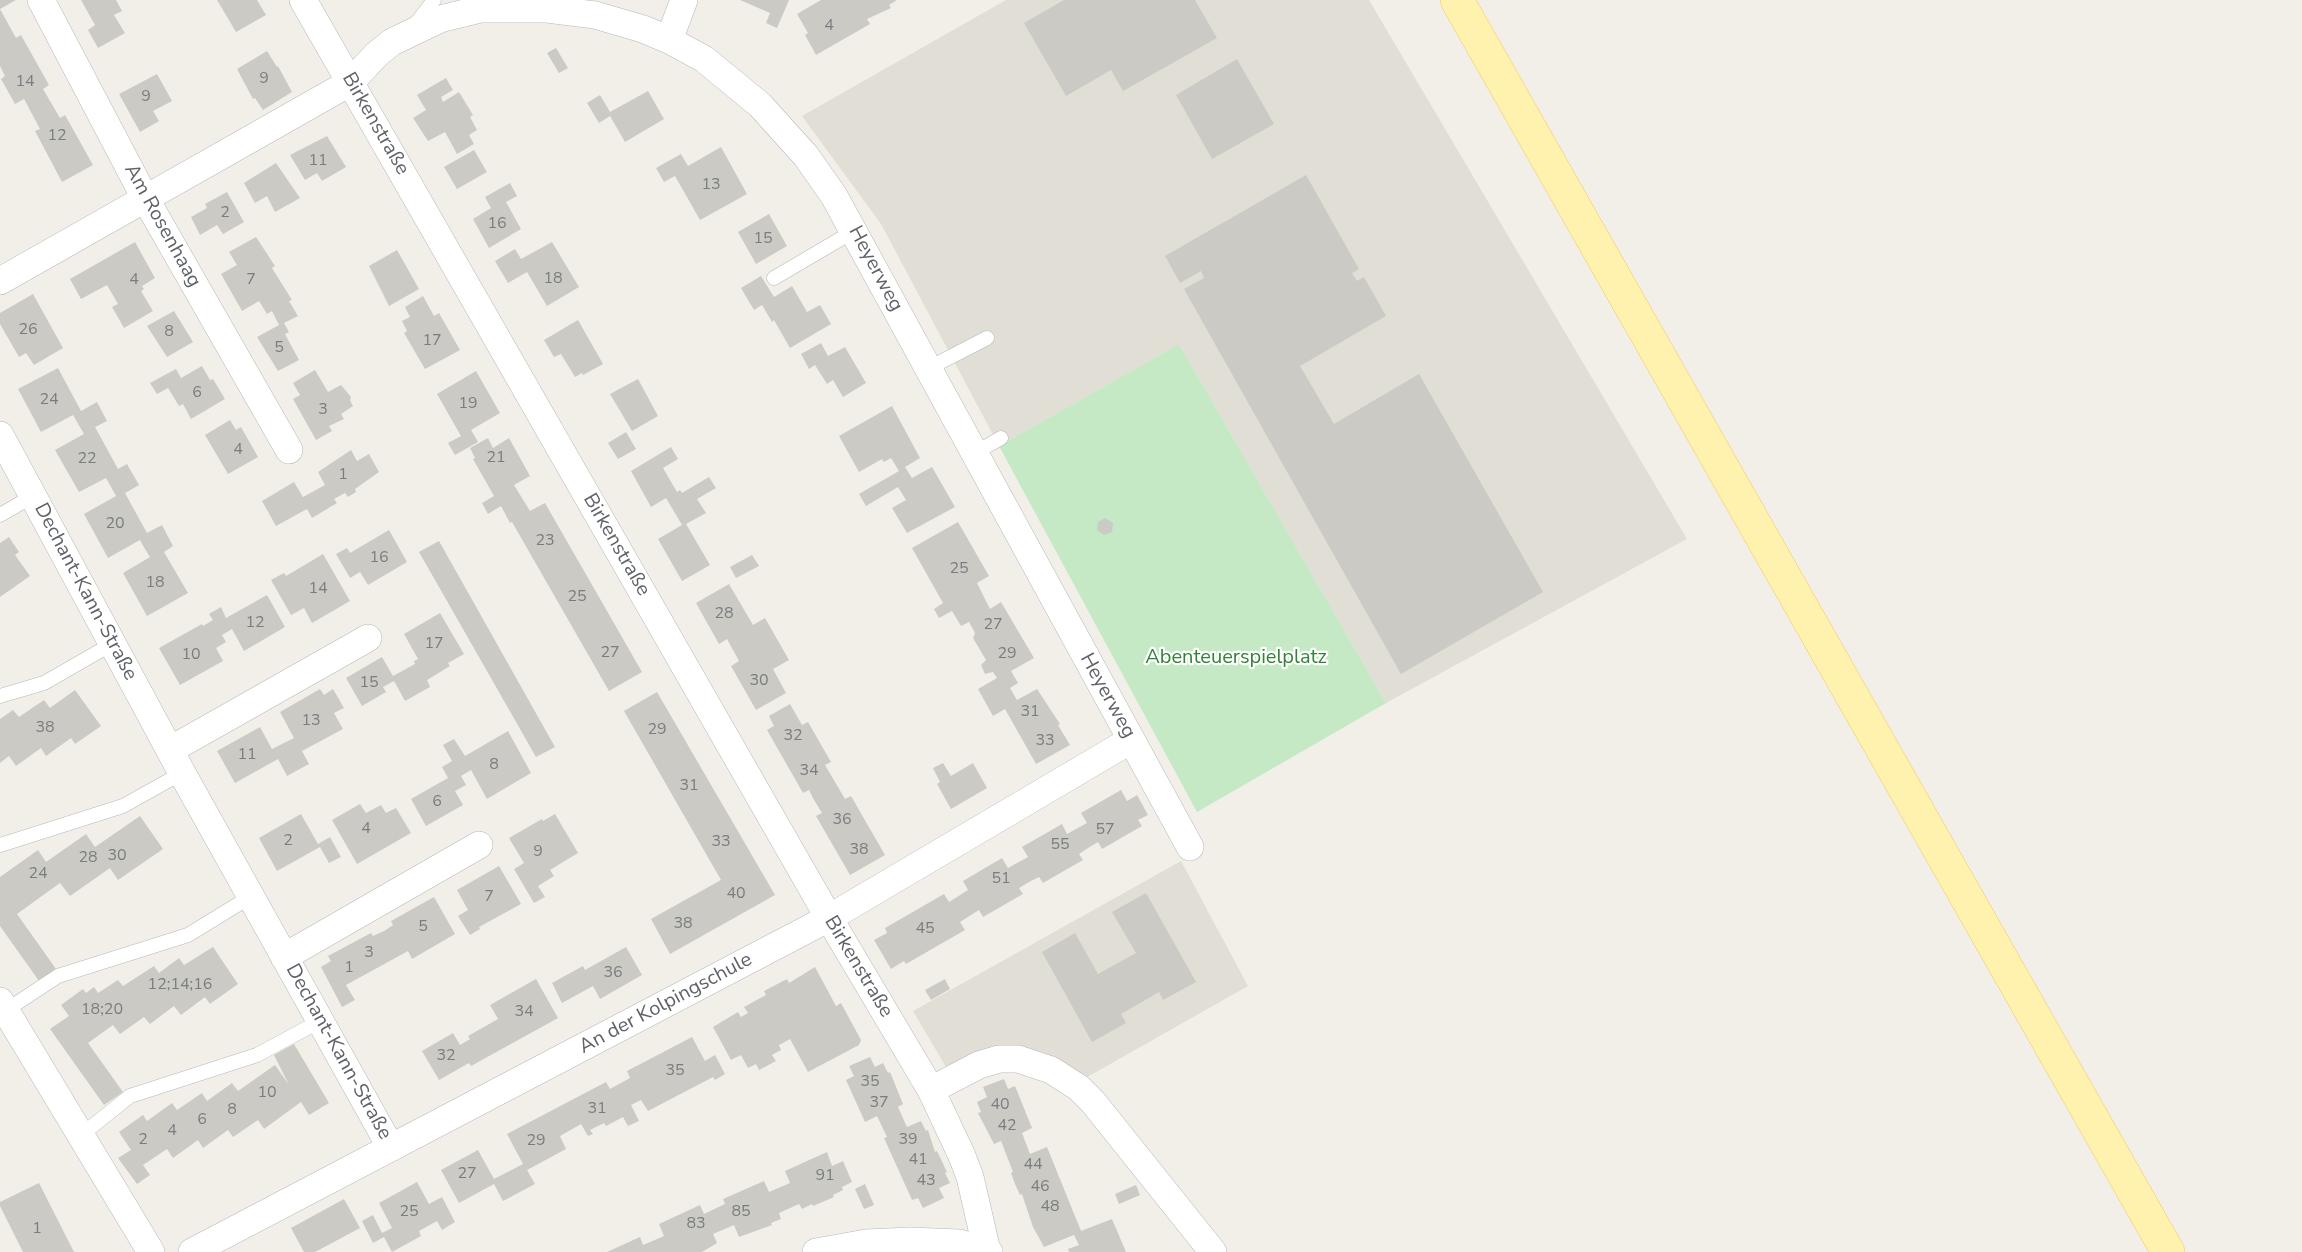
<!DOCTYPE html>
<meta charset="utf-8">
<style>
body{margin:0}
canvas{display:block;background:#f1efe8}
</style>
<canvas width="2302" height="1252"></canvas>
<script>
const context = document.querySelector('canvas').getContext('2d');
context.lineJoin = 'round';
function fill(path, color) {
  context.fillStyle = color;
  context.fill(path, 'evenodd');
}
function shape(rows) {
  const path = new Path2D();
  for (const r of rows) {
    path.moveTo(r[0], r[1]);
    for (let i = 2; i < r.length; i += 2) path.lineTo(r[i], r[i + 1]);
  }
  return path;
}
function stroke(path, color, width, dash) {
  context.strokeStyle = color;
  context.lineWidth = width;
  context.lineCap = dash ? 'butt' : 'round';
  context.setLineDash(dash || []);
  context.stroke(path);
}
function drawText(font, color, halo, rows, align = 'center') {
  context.font = font + ' "Nunito Sans",sans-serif';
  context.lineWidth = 4.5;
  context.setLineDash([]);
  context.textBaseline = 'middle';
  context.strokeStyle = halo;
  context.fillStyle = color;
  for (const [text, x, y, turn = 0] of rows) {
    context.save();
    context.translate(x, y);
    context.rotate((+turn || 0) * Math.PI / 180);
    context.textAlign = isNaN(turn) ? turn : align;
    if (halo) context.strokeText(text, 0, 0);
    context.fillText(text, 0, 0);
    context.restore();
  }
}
fill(shape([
 [1006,0,1369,0,1687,539,1386,703,1179,344,999,446,881,224,802,116],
 [1181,861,1248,986,1082,1080,1015,1049,979,1051,946,1067,913,1011]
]), '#e1ded6');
fill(shape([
 [1179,344,1386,703,1197,812,999,446]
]), '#c5e8c5');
fill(shape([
 [0,0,16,0,0,9,16,38,21,35,49,85,43,89,60,118,65,115,93,165,62,182,35,131,40,129,24,99,15,104,1,79,5,76,0,66],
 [81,0,116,0,122,11,114,15,125,33,98,48,88,30,95,25],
 [217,0,257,0,266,15,236,32],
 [740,0,789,0,777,28,766,23,770,13],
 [821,0,897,0,889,5,891,8,867,19,870,24,816,55,805,35,808,33,797,14],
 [1064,0,1195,0,1217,38,1123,91,1111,70,1066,96,1024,23],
 [556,48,568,68,559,73,547,53],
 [267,51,277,67,278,66,292,92,263,110,255,98,253,99,237,69],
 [1237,59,1274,124,1212,159,1176,95],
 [157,74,172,101,153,111,159,121,140,132,119,94],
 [446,78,453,90,441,97,443,102,459,92,473,115,470,117,477,130,469,135,474,144,457,154,445,132,428,141,413,118,426,110,417,95],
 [648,91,664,119,625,142,610,116,599,123,587,103,600,95,610,112],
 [327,136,346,167,322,181,317,173,305,180,290,155],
 [721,147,747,194,700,220,675,176,664,182,656,168,681,154,688,166],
 [474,150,487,172,457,189,444,167],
 [276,163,300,198,275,212,267,196,255,203,244,183],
 [1306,175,1359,269,1352,273,1357,281,1364,277,1386,316,1300,366,1334,424,1419,374,1543,592,1401,674,1184,289,1204,278,1201,271,1180,283,1165,256],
 [510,183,517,196,506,202,521,229,489,248,473,219,491,208,485,197],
 [227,192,244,222,223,234,217,225,200,235,191,217,207,208,205,204],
 [769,214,787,246,756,264,738,232],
 [256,237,275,266,272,268,292,300,289,301,298,316,284,323,289,332,285,334,299,360,278,371,257,337,279,325,272,311,267,314,259,301,242,311,221,274,237,265,229,252],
 [135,242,155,278,142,286,144,289,141,291,153,311,124,328,112,307,118,304,107,285,81,299,70,279],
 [552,242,579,287,547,306,527,272,508,283,495,261,515,249,521,259],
 [397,250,419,289,389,306,369,266],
 [761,276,774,297,792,286,807,312,820,305,831,324,790,348,774,320,772,322,762,305,754,310,741,288],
 [33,294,63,348,34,365,26,353,19,357,0,324,0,313],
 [423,296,434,316,439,313,460,350,425,369,404,333,407,331,402,321,410,317,405,307],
 [174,311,193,342,167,357,147,326],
 [578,320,603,364,583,375,582,373,575,377,561,354,554,357,544,340],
 [821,343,828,356,845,347,866,383,843,397,833,380,827,384,815,365,809,369,801,354],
 [202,366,210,380,213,379,225,399,191,419,183,404,179,406,168,388,157,394,150,383,176,369,181,378],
 [58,368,81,411,97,402,107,421,95,427,118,469,127,464,139,485,125,493,147,533,162,525,173,546,164,552,188,593,147,616,123,573,150,557,145,549,140,540,108,558,84,514,116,496,106,478,79,492,55,450,84,434,73,415,41,432,18,389],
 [315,370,328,392,341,385,351,397,350,400,353,406,341,414,344,419,329,426,332,431,316,440,293,399,300,395,293,383],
 [476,371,500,413,471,430,478,442,455,455,448,443,461,436,437,394],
 [638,379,658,416,632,431,610,394],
 [892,406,920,458,905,467,912,478,932,467,955,507,907,533,892,508,906,500,898,487,866,506,859,494,899,471,891,458,884,462,882,459,859,472,839,436],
 [230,420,236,430,241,427,258,457,228,474,205,435],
 [626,432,636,449,618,459,608,443],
 [488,438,493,448,509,438,530,476,514,485,530,511,545,503,642,672,609,691,512,522,510,523,501,506,488,514,482,503,494,496,473,459,475,458,470,448],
 [671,447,678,459,663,468,677,492,680,490,682,493,709,477,716,488,697,499,706,513,686,524,710,565,682,581,658,539,682,525,666,498,651,507,631,471],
 [351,450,357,461,369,454,379,472,355,489,356,492,348,497,345,493,334,499,337,503,312,518,307,509,276,526,262,501,294,482,303,497,325,485,318,472],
 [1105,518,1113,523,1112,532,1104,535,1097,530,1098,522],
 [958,522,989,576,977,583,990,609,1001,602,1034,658,1011,671,1018,683,1010,688,1017,700,1037,689,1060,724,1058,725,1070,745,1036,764,1005,709,993,716,978,689,997,678,993,672,985,674,981,665,986,660,973,638,975,633,969,622,961,626,952,611,939,618,934,609,943,603,912,548],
 [389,530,407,562,368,585,360,572,350,578,336,554,347,548,350,553],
 [9,537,19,552,15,555,30,576,0,597,0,543],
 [439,541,555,747,536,757,419,552],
 [323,554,350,601,312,623,304,608,291,615,271,580,284,573,286,576],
 [752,555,759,566,736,578,730,567],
 [729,584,753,625,765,618,789,660,773,669,786,693,756,710,731,666,739,661,727,639,719,644,696,603],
 [267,595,285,627,244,651,232,629,222,635,226,642,216,648,223,661,180,685,159,648,202,624,203,626,213,620,209,614,221,607,226,618],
 [440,613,464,654,448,663,450,666,427,680,430,687,405,701,394,681,383,687,386,692,362,706,346,678,382,657,393,676,415,664,414,661,418,659,404,634],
 [320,689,324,695,333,689,344,708,334,713,343,729,302,751,309,764,287,776,278,759,235,783,217,751,260,727,272,749,294,738,280,712],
 [75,690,101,726,75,744,71,738,46,756,41,748,16,766,9,756,0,763,0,719,13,710,19,717,44,700,50,708],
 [657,692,775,895,670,954,651,919,721,880,624,711],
 [790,704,802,725,808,722,831,762,825,765,845,799,851,796,885,855,850,875,816,816,822,813,814,800,809,790,803,793,767,730,774,726,769,716],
 [508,731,531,773,487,799,471,770,461,776,466,785,455,791,463,805,426,826,411,799,448,778,442,767,452,761,443,745,454,739,465,756],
 [943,763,951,776,973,763,987,788,951,809,937,784,940,782,933,768],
 [1121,790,1127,801,1137,795,1148,815,1138,820,1142,826,1102,849,1098,842,1088,848,1079,854,1083,860,1043,883,1039,877,1029,882,1019,888,1023,894,983,917,979,910,960,922,965,930,906,964,904,961,891,969,874,940,887,933,885,928,944,894,949,902,968,890,963,881,1002,858,1008,868,1028,857,1022,847,1062,824,1067,834,1087,823,1081,813],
 [360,804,366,813,381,805,386,813,396,808,411,833,357,864,332,820],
 [301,814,318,844,330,837,341,857,329,863,320,847,277,871,259,838],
 [555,814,578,853,550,870,554,876,538,886,545,897,534,903,514,869,524,863,509,838,542,819,543,821],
 [140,816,163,849,118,880,110,868,70,896,60,883,17,914,56,969,39,981,0,926,0,877,38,850,46,862,86,834,95,847],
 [499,866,521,904,479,927,480,929,470,935,458,916,468,910,457,890],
 [1146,893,1196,982,1163,1000,1159,992,1121,1014,1126,1023,1092,1042,1042,952,1075,933,1098,974,1136,953,1112,912],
 [434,897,455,934,412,959,408,951,346,985,355,1000,342,1007,321,967,331,961,328,956,371,933,373,936,384,931,393,925,391,921],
 [213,947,238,984,210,1004,205,997,181,1015,174,1006,150,1024,144,1017,120,1034,113,1025,88,1043,123,1092,104,1105,50,1029,69,1016,61,1005,83,989,86,993,94,987,98,993,118,980,123,986,154,966,159,973,179,958,184,965],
 [626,947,642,975,600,999,593,986,562,1003,552,983,583,966,585,970],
 [815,967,836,1006,841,1003,861,1040,859,1045,808,1072,790,1039,779,1045,781,1050,772,1055,776,1061,759,1070,756,1064,748,1068,741,1055,731,1060,713,1027,738,1012,741,1017,748,1013,744,1007,766,995,764,991,787,979,789,983],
 [536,979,558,1018,471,1066,469,1063,439,1080,422,1051,453,1033,460,1045,470,1039,468,1036,498,1019,490,1005],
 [945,979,950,989,931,1000,925,990],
 [692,1037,705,1061,715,1055,725,1074,715,1080,713,1077,648,1111,641,1100,631,1105,639,1121,628,1126,623,1117,606,1126,604,1123,590,1130,593,1134,588,1136,581,1124,560,1136,566,1149,527,1170,535,1184,503,1201,494,1184,459,1203,441,1170,478,1150,494,1179,523,1164,507,1134,606,1082,610,1089,630,1078,627,1071],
 [294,1044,329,1103,309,1115,301,1102,264,1129,258,1120,233,1137,228,1130,203,1148,198,1140,173,1158,167,1149,143,1165,150,1175,137,1184,118,1158,131,1150,119,1132,143,1115,147,1121,172,1103,177,1110,202,1093,207,1101,232,1083,238,1091,275,1065,289,1085,274,1055],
 [870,1057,875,1067,883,1063,888,1073,890,1072,903,1104,898,1107,907,1127,921,1121,926,1131,928,1130,935,1152,937,1151,947,1172,945,1173,950,1183,939,1188,944,1198,923,1208,918,1198,912,1200,884,1138,887,1137,877,1116,865,1122,846,1080,854,1076,849,1066],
 [1004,1079,1008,1089,1015,1086,1032,1128,1022,1133,1030,1154,1047,1147,1081,1231,1112,1219,1126,1252,1069,1252,1068,1249,1079,1245,1074,1235,1044,1247,1033,1227,1022,1194,1020,1195,1015,1184,1011,1173,1013,1172,1001,1141,994,1144,978,1113,981,1112,977,1102,987,1097,983,1087],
 [827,1152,832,1166,843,1161,852,1182,842,1187,843,1190,833,1195,834,1197,813,1206,812,1204,802,1209,799,1204,779,1213,781,1219,771,1223,772,1225,739,1237,734,1225,713,1234,717,1243,702,1252,607,1252,640,1237,643,1245,664,1236,659,1224,700,1205,704,1214,725,1204,723,1199,764,1181,769,1192,790,1183,785,1171],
 [417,1182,429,1204,442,1197,455,1222,442,1230,437,1221,419,1231,421,1236,392,1252,384,1237,373,1243,362,1221,373,1215,382,1233,392,1228,379,1203],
 [39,1183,74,1252,23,1252,0,1206,0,1202],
 [865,1184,874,1205,864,1209,855,1189],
 [1136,1185,1140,1195,1119,1204,1115,1194],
 [344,1199,360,1228,315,1252,304,1252,291,1228]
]), '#cccac5');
const lane = shape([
 [414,26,434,0],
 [774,278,854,231],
 [929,368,987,338],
 [975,453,1001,438],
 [0,515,33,496],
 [0,696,44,683,112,644],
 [0,845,123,806,182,773],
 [5,1011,58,976,188,935,250,897],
 [80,1136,130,1096,257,1055,320,1021]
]);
const street = shape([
 [41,0,145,198,289,450],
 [303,0,829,918,931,1090,962,1156,970,1177,987,1251],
 [669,40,684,0],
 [0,281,351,82,376,55,392,42,440,19,481,9,547,9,595,15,643,29,669,40,704,59,760,105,806,156,834,196,1190,847],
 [0,435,182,773,391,1148],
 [170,750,368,638],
 [284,957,479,845],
 [0,1001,151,1252],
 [931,1090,979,1065,999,1059,1018,1059,1051,1070,1079,1088,1093,1102,1213,1252],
 [192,1252,829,918,1131,740],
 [816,1252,866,1243,910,1241,959,1243,989,1252]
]);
const primary = shape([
 [1457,0,2168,1252]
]);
stroke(lane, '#b5b8bc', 15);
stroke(street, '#b5b8bc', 28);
stroke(primary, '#f2c960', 34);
stroke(lane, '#fff', 14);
stroke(street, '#fff', 27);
stroke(primary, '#fff2af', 33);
drawText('16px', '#7a7d7f', null, [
 ["4",829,26],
 ["9",264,79],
 ["14",25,82],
 ["9",146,97],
 ["12",57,136],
 ["11",318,161],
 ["13",711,185],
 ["2",225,213],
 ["16",497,224],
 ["15",763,239],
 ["18",553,279],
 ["4",134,280],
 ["7",251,280],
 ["26",28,330],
 ["8",169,332],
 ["17",432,341],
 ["5",279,348],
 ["6",197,393],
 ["24",49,400],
 ["19",468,404],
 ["3",323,410],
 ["4",238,450],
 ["21",496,458],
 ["22",87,459],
 ["1",343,475],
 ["20",115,524],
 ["23",545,541],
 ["16",379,558],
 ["25",959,569],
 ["18",155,583],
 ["14",318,589],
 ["25",577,597],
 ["28",724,614],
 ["12",255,623],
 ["27",993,625],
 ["17",434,644],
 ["27",610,653],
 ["29",1007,654],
 ["10",191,655],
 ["30",759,681],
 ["15",369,683],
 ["31",1030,712],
 ["13",311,721],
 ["38",45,728],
 ["29",657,730],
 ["32",793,736],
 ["33",1045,741],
 ["11",247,755],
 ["8",494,765],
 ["34",809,771],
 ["31",689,786],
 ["6",437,802],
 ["36",842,820],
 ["4",366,829],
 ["57",1105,830],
 ["2",288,841],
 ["33",721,842],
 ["55",1060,845],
 ["38",859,850],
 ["9",538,852],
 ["30",117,856],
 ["28",88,858],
 ["24",38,874],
 ["51",1001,879],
 ["40",736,894],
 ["7",489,897],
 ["38",683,924],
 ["5",423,927],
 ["45",925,929],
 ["3",369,953],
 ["1",349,968],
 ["36",613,973],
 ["12;14;16",180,985],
 ["18;20",102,1010],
 ["34",524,1012],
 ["32",446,1056],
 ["35",675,1071],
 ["35",870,1082],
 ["10",267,1093],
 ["37",879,1103],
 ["40",1000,1105],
 ["31",597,1109],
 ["8",232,1110],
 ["6",202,1120],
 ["42",1007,1126],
 ["4",172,1131],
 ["2",143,1140],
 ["39",908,1140],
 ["29",536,1141],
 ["41",918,1160],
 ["44",1033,1165],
 ["27",467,1174],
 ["91",825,1176],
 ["43",926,1181],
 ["46",1040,1187],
 ["48",1050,1207],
 ["25",409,1212],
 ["85",741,1212],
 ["83",696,1224],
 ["1",37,1229]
]);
drawText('20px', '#5f6368', '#fff', [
 ["Birkenstraße",375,124,60],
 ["Am Rosenhaag",162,226,61],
 ["Heyerweg",875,269,62],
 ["Birkenstraße",616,545,60],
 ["Dechant-Kann-Straße",85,592,62],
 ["Heyerweg",1107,696,61],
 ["Birkenstraße",858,967,59],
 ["An der Kolpingschule",666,1004,-28],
 ["Dechant-Kann-Straße",338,1052,61]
]);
drawText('20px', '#348238', '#fff', [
 ["Abenteuerspielplatz",1236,658]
]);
</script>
